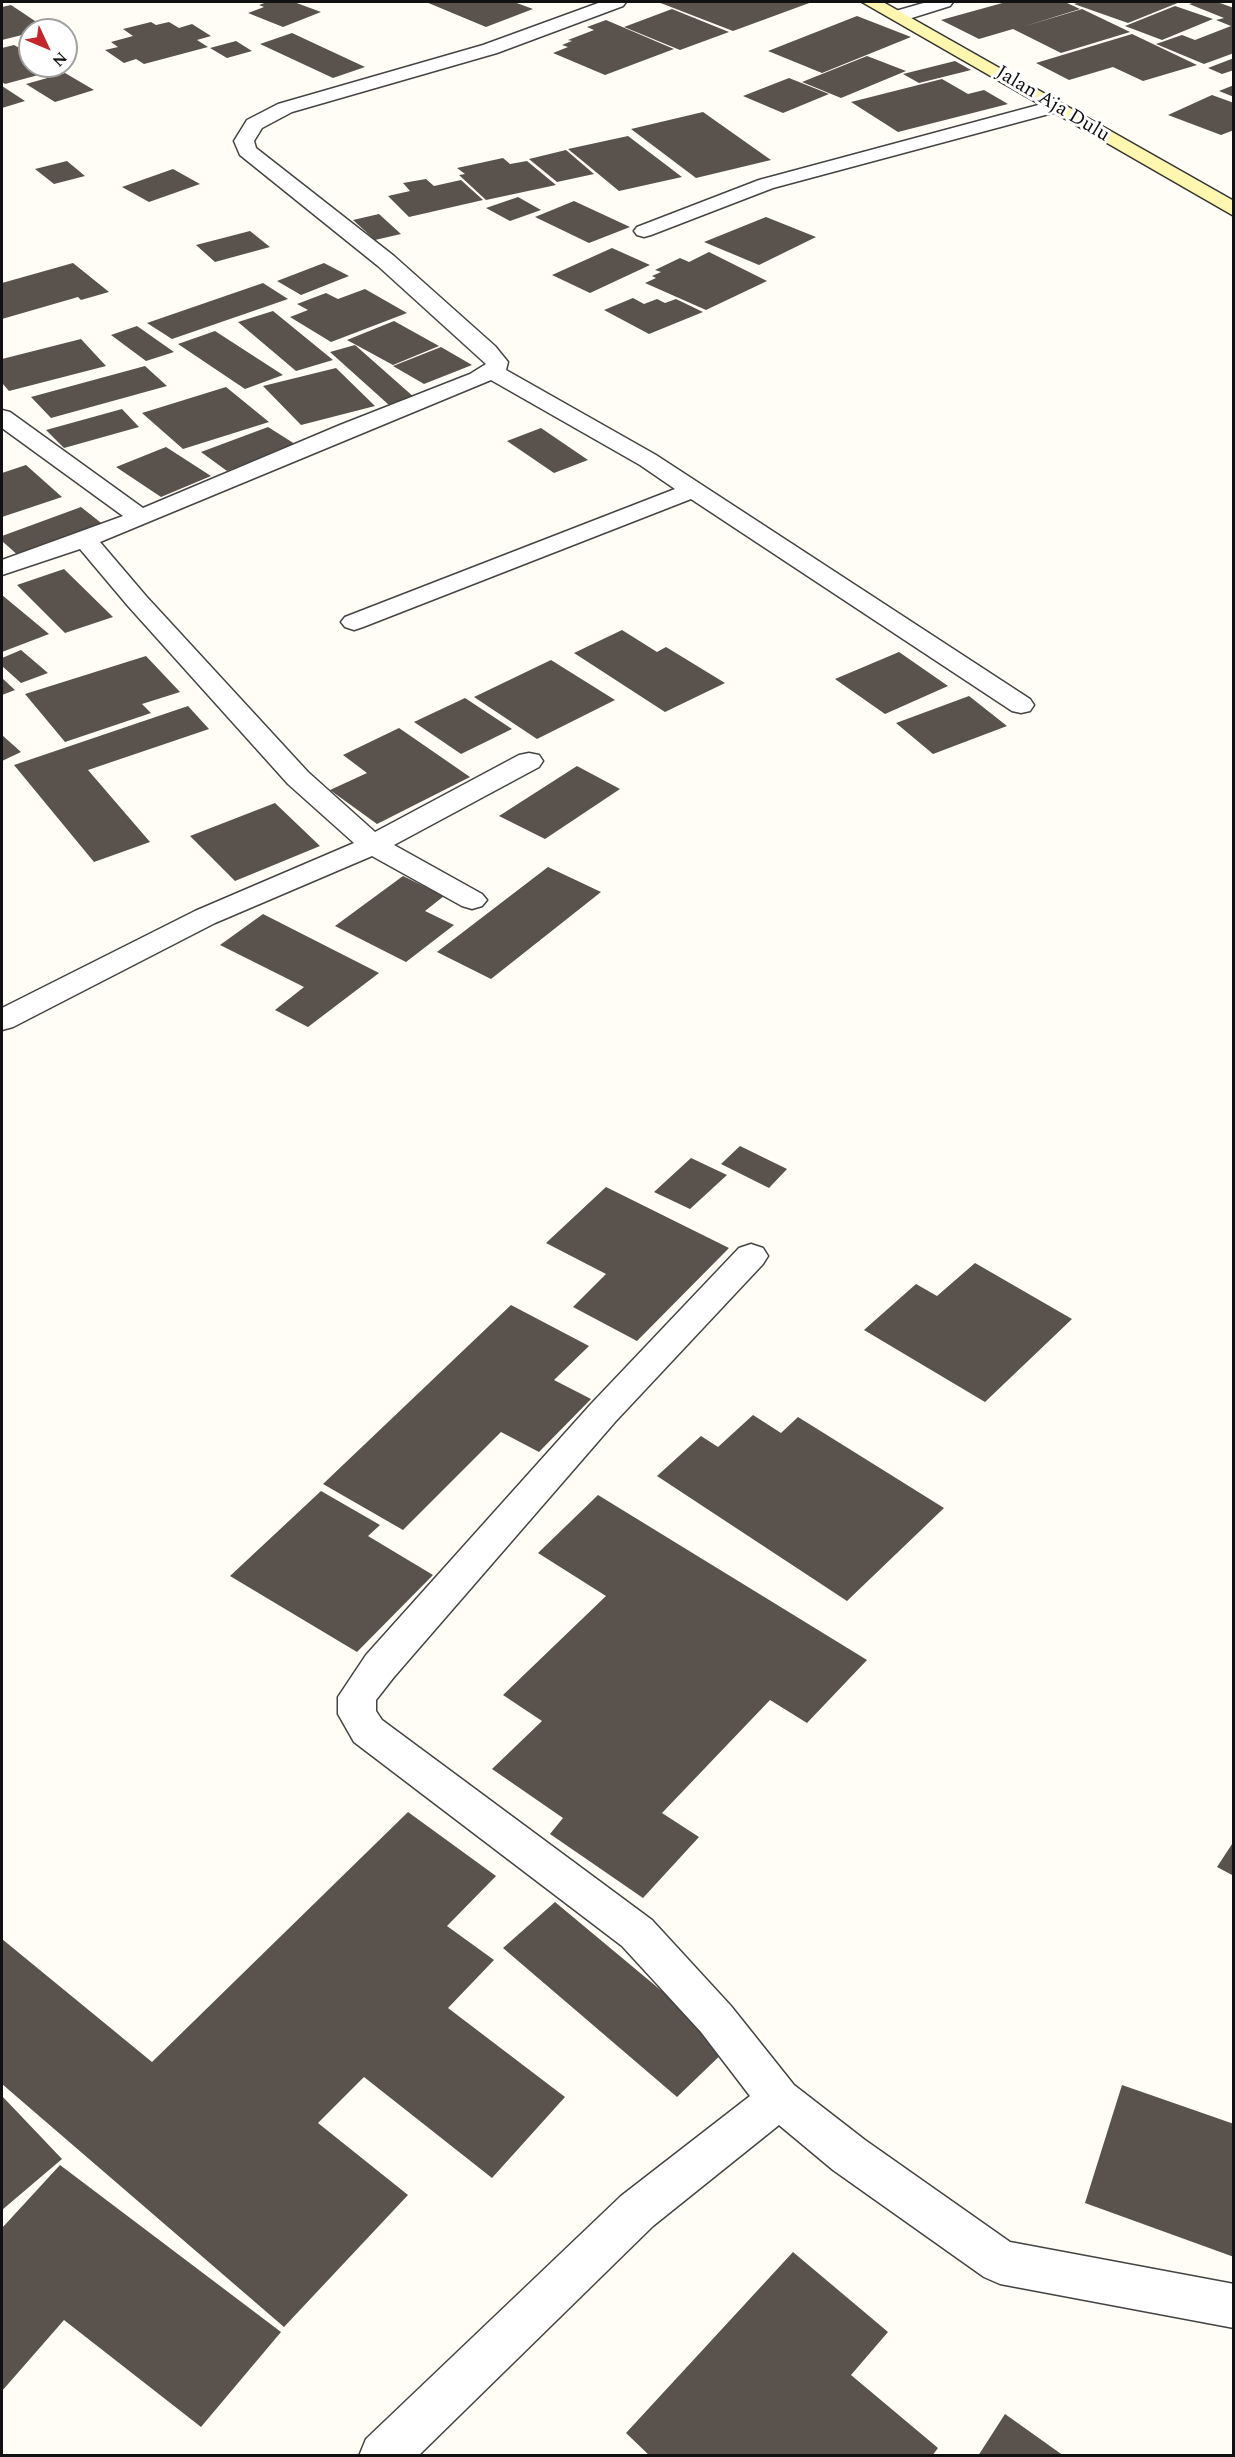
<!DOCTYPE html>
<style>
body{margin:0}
#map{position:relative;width:1235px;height:2457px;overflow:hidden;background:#fffdf5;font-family:Spectral,serif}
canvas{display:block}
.frame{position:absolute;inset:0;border:3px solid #111;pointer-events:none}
.north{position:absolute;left:18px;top:18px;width:60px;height:60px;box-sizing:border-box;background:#fff;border:2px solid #a0a0a0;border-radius:50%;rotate:134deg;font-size:16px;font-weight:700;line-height:24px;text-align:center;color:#111}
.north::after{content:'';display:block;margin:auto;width:21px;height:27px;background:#c4262e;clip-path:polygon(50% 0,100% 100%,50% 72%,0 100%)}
</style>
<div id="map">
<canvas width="1235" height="2457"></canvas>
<div class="frame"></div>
<div class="north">N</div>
</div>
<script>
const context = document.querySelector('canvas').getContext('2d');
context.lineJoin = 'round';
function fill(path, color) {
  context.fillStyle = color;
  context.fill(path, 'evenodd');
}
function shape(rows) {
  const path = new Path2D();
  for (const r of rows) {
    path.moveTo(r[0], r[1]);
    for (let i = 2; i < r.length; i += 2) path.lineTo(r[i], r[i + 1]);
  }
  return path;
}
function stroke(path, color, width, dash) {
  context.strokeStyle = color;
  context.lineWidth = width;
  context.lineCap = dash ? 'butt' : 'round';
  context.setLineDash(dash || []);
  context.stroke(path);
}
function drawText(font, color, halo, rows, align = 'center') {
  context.font = font + ' Spectral,serif';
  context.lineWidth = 6;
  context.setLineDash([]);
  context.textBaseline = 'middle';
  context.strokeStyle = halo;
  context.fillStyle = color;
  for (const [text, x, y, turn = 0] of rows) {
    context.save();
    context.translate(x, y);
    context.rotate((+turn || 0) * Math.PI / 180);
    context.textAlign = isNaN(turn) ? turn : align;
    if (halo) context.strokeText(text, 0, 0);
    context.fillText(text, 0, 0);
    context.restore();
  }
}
fill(shape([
 [267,2,294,2,321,12,283,27,248,13,264,7,259,5],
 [426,2,514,2,533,9,486,27],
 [658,2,812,2,733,31],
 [1006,2,1065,2,1080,9,1022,27,1082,9,1130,32,1061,53,1013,29,979,39,941,20],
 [1080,2,1180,2,1128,23,1074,4],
 [1196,2,1217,2,1234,8,1234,53,1204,64,1156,44,1182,35,1195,40,1231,26,1216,20,1224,18,1189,4],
 [11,5,47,29,30,30,30,33,2,40,2,7],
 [1175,6,1213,19,1162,40,1125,26],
 [672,9,729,32,680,50,624,27],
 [857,16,911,37,822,73,768,51],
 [606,20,674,49,605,75,553,53,568,47,562,45,572,41,568,40,594,30,587,27],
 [151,22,156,25,169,22,179,28,192,24,211,36,197,40,208,47,144,64,136,59,124,63,105,50,118,47,111,42,133,36,123,29],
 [292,33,365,67,333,78,260,44],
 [1132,34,1197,65,1143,81,1113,67,1069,80,1036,63],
 [236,41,252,51,227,58,210,48],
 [14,45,30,54,30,66,68,67,5,84,2,82,2,48],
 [867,56,906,71,841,98,802,82],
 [1234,58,1234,70,1222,74,1208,68],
 [955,61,971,70,919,83,903,74],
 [65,73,94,90,55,102,26,84],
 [789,78,829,94,783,113,743,96],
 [942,79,968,94,984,90,1008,104,898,132,851,102],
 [1234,85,1234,97,1219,91],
 [2,86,25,101,2,108],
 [1212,95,1234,103,1234,130,1221,135,1168,115],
 [703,112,771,160,696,178,631,129],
 [628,136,682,177,619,191,568,149],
 [566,150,594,174,557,182,529,159],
 [503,158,510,164,527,161,556,185,486,200,459,175,465,174,457,168],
 [67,161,85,176,54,184,35,169],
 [173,169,200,184,149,202,122,187],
 [426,179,434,186,461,180,483,200,409,217,388,196,410,191,403,183],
 [518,197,541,210,510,221,486,208],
 [574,201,630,227,589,243,535,217],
 [379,214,401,234,375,240,353,220],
 [766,217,816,237,759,265,704,242],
 [250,231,270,247,215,262,196,245],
 [612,248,650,265,590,293,552,275],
 [709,252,767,281,706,310,645,283,656,278,652,276,661,272,655,270,680,258,689,262],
 [73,263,109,292,81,300,78,297,2,319,2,283],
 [324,263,349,276,301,295,277,281],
 [263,283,288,299,172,339,147,323],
 [365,289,407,313,331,342,290,317,308,310,297,304,326,293,338,299],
 [633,298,644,304,657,299,665,303,676,299,703,312,649,334,604,310],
 [273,311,333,360,296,371,238,322],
 [394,321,439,346,393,365,347,340],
 [137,326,174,352,146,361,111,335],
 [215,331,283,375,245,389,178,344],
 [81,339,106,366,9,391,2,383,2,359],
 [355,345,415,398,389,405,330,352],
 [441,347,472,365,424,384,393,366],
 [145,366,167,386,51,418,31,397],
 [336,368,375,406,301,425,263,386],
 [226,387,269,422,183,449,142,413],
 [122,409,139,427,64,448,46,430],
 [268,427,295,444,227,471,201,452],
 [541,428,588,460,554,473,507,441],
 [166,447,211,476,161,497,116,467],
 [26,465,62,497,2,517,2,473],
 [81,507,105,526,20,557,2,541,2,536],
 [64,569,113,617,65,633,17,585],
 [2,595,49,634,2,652],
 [622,630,657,652,666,647,725,683,665,712,574,653],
 [21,650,48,673,21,683,2,666,2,658],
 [899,652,948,686,885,714,835,679],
 [146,656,180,692,142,704,151,713,65,742,25,694],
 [551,660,615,700,537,739,474,697],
 [2,678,15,690,2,695],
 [969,696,1007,726,933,754,896,723],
 [465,698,512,729,461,754,414,722],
 [188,706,209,729,88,770,150,842,94,862,14,765],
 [399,728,470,777,377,824,330,790,367,773,343,755],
 [2,735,21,752,2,761],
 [577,766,620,789,545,839,499,816],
 [275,803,320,846,235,881,190,836],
 [548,867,601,892,491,979,437,952],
 [403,876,444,896,425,911,454,925,406,962,335,926],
 [263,914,379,973,308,1027,275,1010,304,987,220,945],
 [740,1146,787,1169,769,1188,721,1164],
 [691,1158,727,1175,690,1209,654,1192],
 [606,1187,729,1248,637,1341,573,1307,606,1274,546,1243],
 [975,1263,1072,1319,985,1402,864,1330,916,1284,937,1296],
 [511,1305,589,1346,554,1380,591,1399,539,1452,501,1432,403,1530,323,1484],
 [753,1415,781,1433,798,1417,944,1508,847,1601,657,1476,701,1436,718,1447],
 [321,1491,380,1525,368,1536,433,1575,357,1652,230,1576],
 [598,1495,867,1660,807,1723,770,1700,662,1813,699,1837,643,1898,550,1834,563,1818,492,1769,542,1721,503,1695,606,1596,538,1553],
 [408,1812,496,1876,447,1926,494,1960,448,2008,565,2097,492,2178,364,2077,318,2123,408,2195,284,2327,2,2084,2,1939,152,2062],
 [1234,1841,1234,1876,1217,1867],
 [555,1902,729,2047,677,2097,503,1948],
 [1122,2085,1234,2124,1234,2257,1085,2203],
 [2,2096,62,2159,2,2210],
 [60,2165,281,2332,201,2427,64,2320,2,2391,2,2228],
 [793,2252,888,2332,851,2375,938,2448,932,2456,650,2456,626,2433],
 [1005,2414,1064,2456,978,2456]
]), '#5a524d');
const street = shape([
 [601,2,626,2,623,6,497,53,292,112,262,128,254,141,256,148,394,256,495,346,508,362,506,370,656,455,1030,699,1034,705,1030,711,1021,713,1012,711,691,499,363,627,354,630,345,627,341,622,345,617,675,489,640,465,491,380,100,542,146,596,308,772,375,832,519,755,529,753,539,755,543,761,539,767,394,845,482,894,487,900,482,906,472,909,462,906,372,856,215,923,13,1027,2,1030,2,1008,195,911,354,843,288,784,128,606,80,549,2,575,2,560,123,516,2,428,2,410,10,412,143,508,340,425,470,374,486,364,378,266,240,155,234,141,247,120,278,104,483,45,601,2],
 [927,2,953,2,950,6,899,22,890,16,892,12,927,2],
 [1053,101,1063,107,1060,111,773,188,651,235,644,237,637,235,634,231,637,227,759,180,1053,101],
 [751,1244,763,1248,768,1256,763,1264,615,1422,394,1677,376,1700,376,1711,382,1720,652,1920,731,2006,794,2085,865,2140,1010,2242,1234,2284,1234,2328,1000,2284,984,2277,833,2170,779,2125,653,2226,418,2456,359,2456,366,2439,621,2196,750,2096,701,2032,622,1946,354,1742,338,1714,338,1697,366,1655,591,1404,739,1248,751,1244]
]);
const secondary = shape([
 [862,2,883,2,1234,201,1234,216,862,2]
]);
stroke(street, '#444', 3);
stroke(secondary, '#333', 3);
fill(street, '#fff');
fill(secondary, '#fff6b0');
drawText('20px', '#111', '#fff', [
 ["Jalan Aja Dulu",1052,105,31]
]);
</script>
